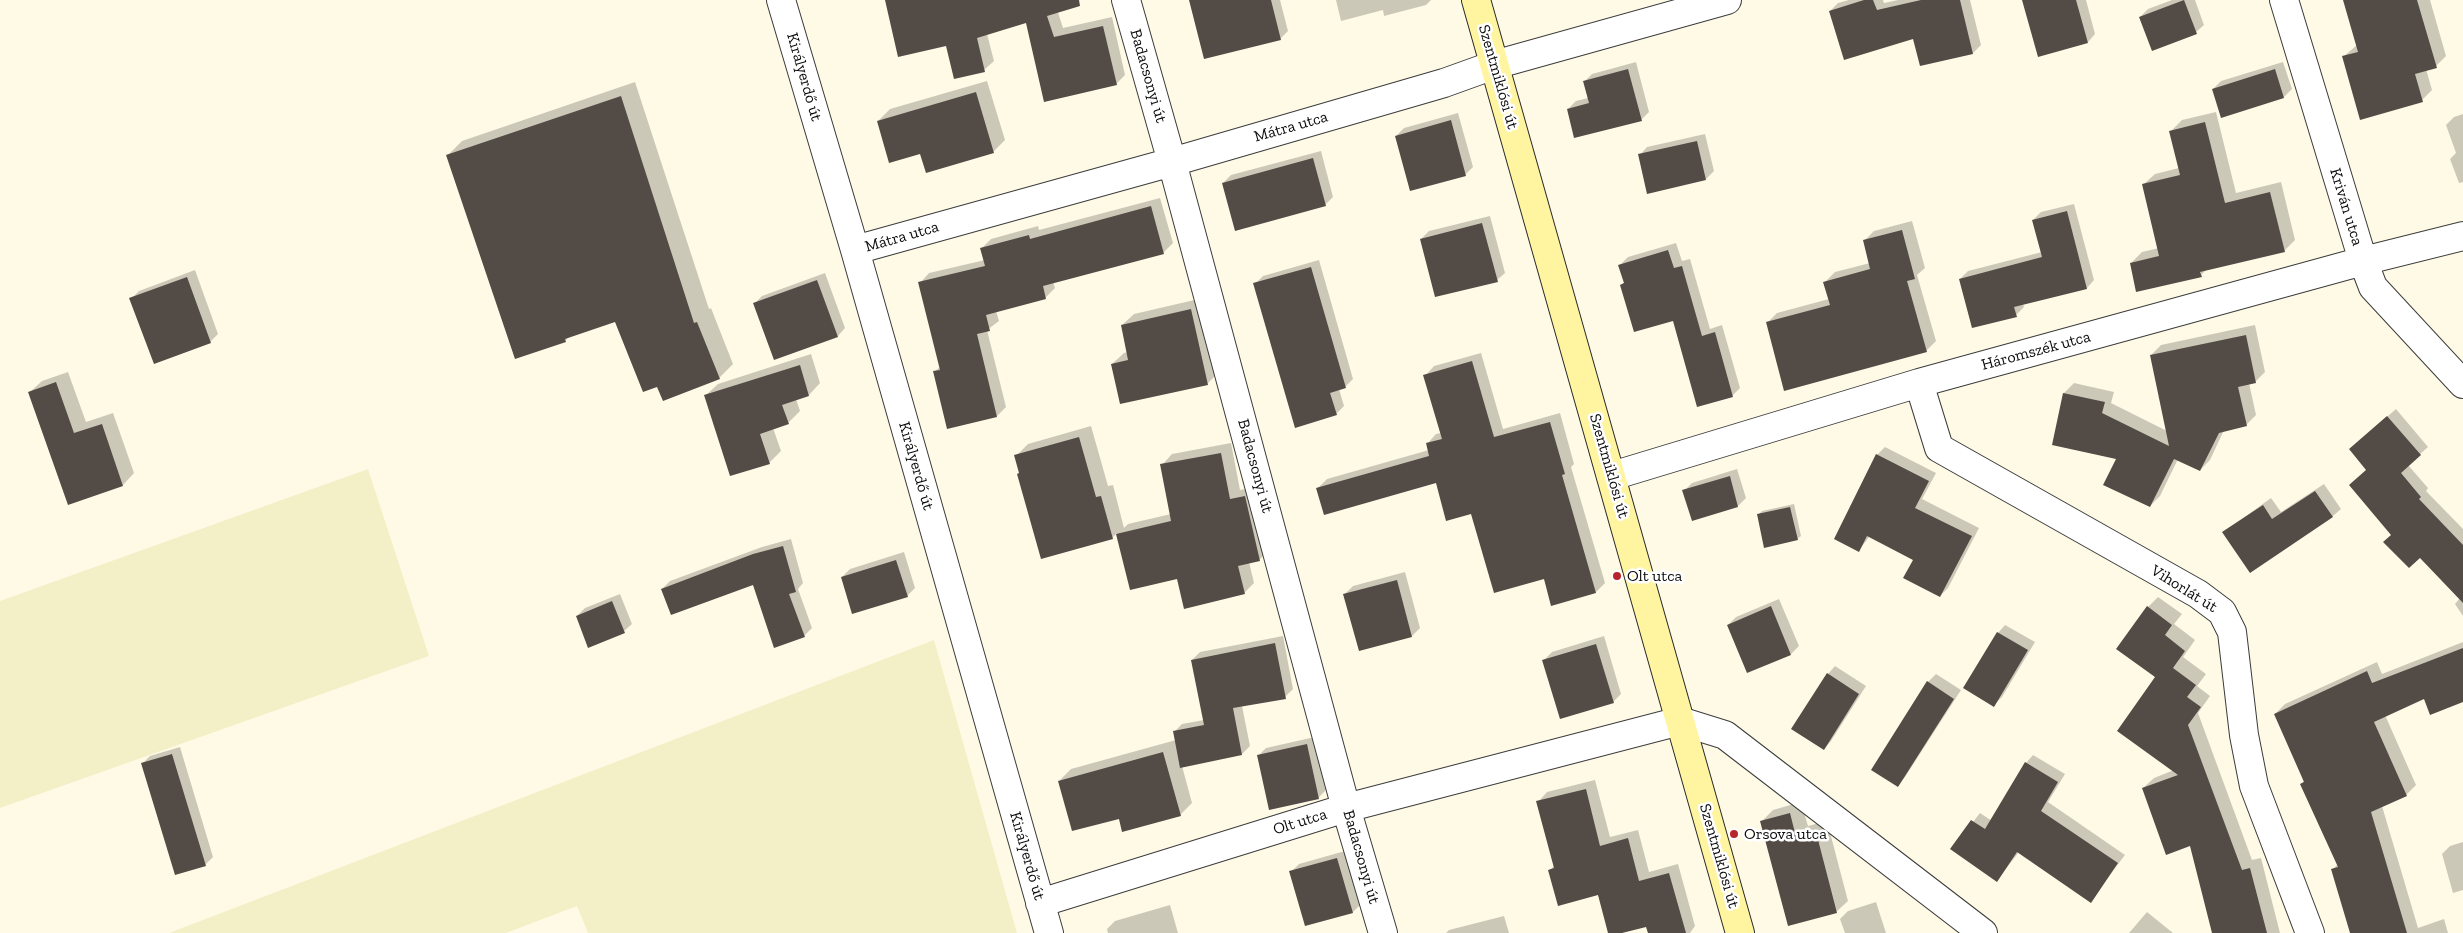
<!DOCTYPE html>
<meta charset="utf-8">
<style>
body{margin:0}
canvas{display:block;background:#fffae6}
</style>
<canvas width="2463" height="933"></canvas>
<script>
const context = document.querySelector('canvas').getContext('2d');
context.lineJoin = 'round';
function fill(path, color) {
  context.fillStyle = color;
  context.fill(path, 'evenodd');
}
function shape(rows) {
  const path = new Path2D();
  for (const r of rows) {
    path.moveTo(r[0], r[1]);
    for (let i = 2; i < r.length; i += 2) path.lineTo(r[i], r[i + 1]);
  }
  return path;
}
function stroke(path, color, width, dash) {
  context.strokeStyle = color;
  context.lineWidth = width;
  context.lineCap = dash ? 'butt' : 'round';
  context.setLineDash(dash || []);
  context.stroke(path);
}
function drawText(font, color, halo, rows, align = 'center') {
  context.font = font + ' "Zilla Slab",serif';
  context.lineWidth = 5;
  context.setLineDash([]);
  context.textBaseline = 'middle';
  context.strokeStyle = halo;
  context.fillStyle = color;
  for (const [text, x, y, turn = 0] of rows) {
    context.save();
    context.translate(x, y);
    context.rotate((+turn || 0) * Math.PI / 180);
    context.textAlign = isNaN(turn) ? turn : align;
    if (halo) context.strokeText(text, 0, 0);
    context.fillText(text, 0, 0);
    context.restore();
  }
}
fill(shape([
 [368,469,429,656,0,808,0,601],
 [934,640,1017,933,588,933,577,906,506,933,169,933]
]), '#f3f0c8');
fill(shape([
 [886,0,1054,0,1063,28,1112,17,1125,75,1116,84,1027,21,987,34,994,61,984,70],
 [1190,0,1280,0,1288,31,1280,39],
 [1336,0,1431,0,1426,5,1384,16,1383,10,1341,21],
 [1849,0,1883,0,1884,3,1898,0,1970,0,1981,45,1973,53,1921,65,1914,37,1830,11,1838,3],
 [2023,0,2086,0,2095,34,2088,42],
 [2172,0,2195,0,2204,25,2196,32,2140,17,2148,9],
 [2344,0,2430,0,2446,56,2436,66,2426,69,2432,90,2422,100,2343,57,2357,45],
 [1636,62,1649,112,1641,120,1568,109,1576,101,1588,98,1584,82,1592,74],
 [2283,62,2292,89,2284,97,2213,89,2221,81],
 [987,81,1005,140,993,152,921,152,878,121,890,109],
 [635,82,709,309,711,308,733,364,719,378,657,385,616,321,570,336,565,341,448,155,462,141],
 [2216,112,2236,193,2281,182,2295,240,2284,251,2207,269,2201,275,2131,263,2142,252,2159,248,2144,184,2155,174,2179,168,2171,131,2182,120],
 [1458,113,1473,167,1465,175,1396,136,1404,128],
 [2463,114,2463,182,2459,183,2450,159,2456,153,2446,125,2454,117],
 [1705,134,1714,171,1706,179,1640,155,1647,147],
 [1321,151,1333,197,1325,205,1223,183,1231,175],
 [1160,198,1173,243,1164,252,1053,282,1055,288,1045,298,996,311,999,321,987,330,1006,407,997,416,934,372,941,366,920,283,929,273,985,260,982,248,991,239,1038,226,1039,230],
 [2074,204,2094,280,2087,288,2023,304,2024,307,2016,315,1960,279,1968,271,2042,252,2033,220,2041,212],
 [1490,216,1505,273,1497,280,1421,239,1429,231],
 [1912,221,1925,268,1917,275,1936,341,1926,351,1767,323,1777,313,1829,299,1825,282,1835,272,1870,263,1864,241,1874,231],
 [1676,243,1682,261,1690,259,1710,329,1722,325,1740,388,1732,396,1673,319,1621,285,1625,282,1620,265,1628,257],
 [1319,260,1353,379,1345,387,1339,389,1344,406,1336,414,1255,284,1263,276],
 [195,270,218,334,210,342,131,299,139,291],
 [825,273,845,328,838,336,754,304,762,296],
 [1203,298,1219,372,1207,384,1112,364,1124,353,1128,352,1122,325,1134,314],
 [2255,325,2265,372,2255,382,2249,383,2256,415,2246,425,2224,430,2210,460,2200,470,2178,459,2160,496,2150,506,2117,458,2054,444,2064,393,2074,383,2114,392,2111,403,2167,431,2151,355,2161,345],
 [1481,353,1503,429,1560,413,1574,464,1571,467,1605,583,1596,592,1552,604,1544,578,1437,482,1318,488,1327,479,1429,450,1427,444,1436,434,1441,433,1425,376,1434,366],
 [811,354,820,383,809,395,796,399,800,411,788,423,773,428,781,451,769,463,706,395,718,384],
 [68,372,86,422,113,413,134,473,123,485,68,503,30,392,42,381],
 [2396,409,2428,447,2408,465,2428,488,2426,491,2463,529,2463,616,2455,604,2460,598,2420,556,2393,535,2368,470,2350,449],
 [1091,426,1108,486,1113,485,1124,528,1128,524,1171,514,1162,465,1172,454,1231,443,1240,490,1255,487,1269,550,1259,560,1249,562,1254,583,1244,593,1178,577,1131,588,1117,533,1112,538,1020,472,1016,456,1028,444],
 [1885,447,1936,473,1922,499,1979,528,1948,588,1940,596,1915,559,1870,536,1859,550,1877,455],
 [1737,469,1746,498,1738,506,1693,519,1684,491,1692,483],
 [2324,484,2341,509,2333,516,2251,571,2224,532,2271,498,2281,512],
 [1794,504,1801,536,1797,539,1758,515,1762,511],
 [791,539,803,583,798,589,812,628,804,636,754,584,662,589,670,581,762,547],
 [904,552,915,588,907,596,842,577,850,569],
 [1405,572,1420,628,1412,636,1360,650,1345,594,1353,586],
 [620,594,632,624,624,631,577,616,585,608],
 [2158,597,2182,614,2174,624,2195,640,2183,657,2206,674,2197,686,2210,696,2198,713,2252,860,2261,858,2280,933,2213,933,2191,844,2143,788,2154,778,2174,770,2157,677,2148,607],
 [1779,599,1799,646,1791,654,1728,625,1736,617],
 [2005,625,2035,642,2002,697,1994,705,1998,633],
 [1283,636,1293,689,1285,697,1242,706,1250,746,1242,754,1182,766,1192,803,1180,815,1120,817,1059,781,1071,769,1176,740,1174,732,1182,724,1204,720,1192,660,1200,652],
 [1604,636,1621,694,1613,702,1544,660,1552,652],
 [2463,642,2463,701,2424,697,2385,715,2416,785,2406,795,2382,806,2418,928,2444,919,2448,933,2371,933,2332,870,2338,864,2301,784,2305,780,2275,714,2285,704,2377,662,2382,674],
 [1835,666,1866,686,1831,741,1824,749,1828,674],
 [1936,674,1961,690,1905,777,1898,785,1928,682],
 [1315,737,1327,789,1319,797,1270,808,1258,756,1266,748],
 [180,747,213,857,205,865,142,764,150,756],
 [2033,755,2065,774,2048,802,2125,855,2090,901,2019,852,1997,880,1952,849,1980,813,1992,821,2026,763],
 [1595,780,1610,837,1638,830,1649,872,1678,864,1695,926,1690,933,1649,933,1647,925,1610,933,1599,894,1550,870,1554,866,1538,802,1547,792],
 [1801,802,1808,826,1827,821,1848,901,1836,912,1762,821,1773,810],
 [2463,842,2463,890,2453,893,2442,854,2450,846],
 [1345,851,1361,904,1353,912,1306,925,1291,872,1299,864],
 [1876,902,1886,933,1845,933,1840,919,1848,911],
 [1170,905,1178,933,1108,933,1107,929,1115,921],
 [2147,912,2173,933,2129,933],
 [1504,916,1509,933,1446,933,1449,930]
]), '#0003');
fill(shape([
 [885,0,1079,0,1080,6,1047,16,1054,37,1103,26,1117,85,1044,102,1026,23,977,38,985,72,954,79,946,46,898,57],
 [1189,0,1271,0,1281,40,1204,59],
 [1864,0,1873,0,1877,10,1921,0,1960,0,1973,54,1920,66,1913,39,1844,60,1829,11],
 [2022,0,2076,0,2088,43,2038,57],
 [2184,0,2197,34,2152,51,2139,17],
 [2343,0,2417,0,2437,68,2415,74,2423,102,2360,120,2342,56,2358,52],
 [1628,69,1642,121,1574,138,1567,109,1589,103,1583,81],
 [2275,69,2284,98,2221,118,2212,89],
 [976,92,994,153,926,173,920,154,889,163,877,121],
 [621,96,694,323,697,322,720,379,663,401,657,387,643,392,615,322,565,339,566,342,515,359,446,155],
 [1451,120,1466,176,1410,191,1395,136],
 [2205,122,2225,203,2270,192,2285,252,2200,272,2202,277,2136,292,2130,263,2159,256,2142,184,2180,175,2169,131],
 [1697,141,1706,180,1647,194,1638,154],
 [1313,158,1326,206,1235,231,1222,183],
 [1151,206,1164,254,1043,286,1046,299,986,315,990,331,977,334,997,417,947,429,933,371,940,370,918,282,985,266,980,248,1029,235,1030,239],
 [2067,211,2087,289,2014,307,2017,317,1972,328,1959,279,2042,257,2032,220],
 [1482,223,1498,282,1435,297,1420,239],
 [1902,230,1915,279,1907,281,1927,352,1784,391,1766,322,1830,305,1823,282,1870,269,1863,240],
 [1668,250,1674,268,1682,266,1702,336,1715,332,1733,397,1697,407,1673,321,1634,332,1620,285,1624,283,1618,265],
 [1311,267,1346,388,1330,393,1337,415,1295,428,1253,283],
 [187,277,211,343,154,364,129,298],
 [817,280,838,337,774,360,753,303],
 [1191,309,1208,385,1120,404,1111,364,1128,360,1121,325],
 [2246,335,2256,383,2238,387,2247,426,2219,433,2200,471,2174,459,2150,507,2103,485,2116,459,2052,445,2063,393,2105,402,2102,413,2169,446,2150,355],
 [1472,361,1494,437,1550,422,1565,474,1562,475,1596,593,1551,606,1544,579,1494,593,1471,514,1446,521,1436,483,1324,515,1316,488,1429,456,1426,443,1442,439,1423,375],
 [800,365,809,396,782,405,789,424,760,434,770,464,730,476,704,395],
 [56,382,74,433,102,424,123,486,68,505,28,392],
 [2387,416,2421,455,2401,473,2421,497,2419,499,2463,545,2463,603,2420,558,2409,568,2383,542,2391,535,2349,485,2366,470,2349,449],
 [1079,437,1096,497,1101,496,1113,539,1041,559,1017,474,1019,473,1014,455],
 [1221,453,1230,499,1245,496,1260,561,1238,566,1245,594,1184,609,1177,579,1130,590,1116,534,1171,521,1160,464],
 [1876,454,1929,481,1915,508,1972,536,1940,597,1903,578,1913,560,1867,536,1859,552,1834,539],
 [1730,476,1738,507,1692,521,1682,490],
 [2315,491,2333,517,2250,573,2222,532,2263,505,2272,519],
 [1790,507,1798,540,1764,548,1757,514],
 [783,546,796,592,789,594,805,637,774,648,753,585,671,615,661,589,753,554],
 [896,560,908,597,852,614,841,577],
 [1397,580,1412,637,1359,651,1343,594],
 [612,601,625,633,588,648,576,616],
 [1771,606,1791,655,1747,673,1727,625],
 [2147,606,2172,625,2165,635,2185,651,2173,668,2196,685,2187,697,2201,707,2188,725,2242,870,2250,868,2267,933,2212,933,2190,846,2166,855,2142,788,2178,775,2117,731,2155,677,2116,649],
 [1997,632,2028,650,1994,707,1963,688],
 [1275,643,1286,699,1233,708,1242,755,1180,768,1173,731,1204,725,1191,660],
 [1596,644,1614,703,1560,719,1542,660],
 [2463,648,2463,702,2430,715,2424,699,2374,722,2407,796,2371,812,2407,933,2350,933,2331,869,2338,867,2300,784,2304,782,2274,714,2367,671,2372,683],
 [1827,673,1859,694,1824,750,1791,729],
 [1927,681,1954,699,1898,787,1871,770],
 [1307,744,1319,799,1269,810,1257,755],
 [1163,752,1181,816,1122,832,1119,819,1072,831,1058,781],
 [172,754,206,866,175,875,141,763],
 [2025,762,2058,782,2041,811,2118,863,2091,903,2017,852,1997,882,1950,849,1971,820,1985,829],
 [1586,789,1600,846,1628,838,1639,881,1669,873,1686,933,1648,933,1646,927,1622,933,1608,933,1598,895,1558,906,1548,870,1554,868,1536,801],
 [1790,813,1796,837,1816,832,1837,913,1788,926,1760,821],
 [1337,858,1353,913,1305,926,1289,871]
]), '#524b46');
const street = shape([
 [781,0,855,250,1049,933],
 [1126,0,1172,162,1346,808,1383,933],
 [2284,0,2363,261,2373,287,2463,384],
 [855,250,1172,162,1444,83,1494,65,1727,0],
 [1919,383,1939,448,2198,594,2222,612,2232,632,2244,735,2254,786,2310,933],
 [1612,476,1919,383,2363,261,2463,236],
 [1040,903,1346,808,1680,721,1725,735,1983,933]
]);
const secondary = shape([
 [1476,0,1740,933]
]);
stroke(street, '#3c3c3c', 30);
stroke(secondary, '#2b2b2b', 30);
stroke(street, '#fff', 28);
stroke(secondary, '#fff5a1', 28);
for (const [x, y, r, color] of [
 [1617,576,5,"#b72429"],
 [1734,834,5,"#b72429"]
]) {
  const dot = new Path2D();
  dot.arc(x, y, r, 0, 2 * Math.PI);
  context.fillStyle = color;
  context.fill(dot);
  stroke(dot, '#fff', 2);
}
drawText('16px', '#090909', '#fff', [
 ["Badacsonyi út",1148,76,74],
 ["Királyerdő út",804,77,74],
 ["Szentmiklósi út",1498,77,74],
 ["Mátra utca",1291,127,-16],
 ["Kriván utca",2346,207,73],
 ["Mátra utca",902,237,-16],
 ["Háromszék utca",2036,351,-15],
 ["Királyerdő út",916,466,74],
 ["Badacsonyi út",1255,466,75],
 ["Szentmiklósi út",1609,466,74],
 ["Vihorlát út",2184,589,32],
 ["Olt utca",1300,822,-17],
 ["Királyerdő út",1027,856,74],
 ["Szentmiklósi út",1719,856,74],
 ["Badacsonyi út",1361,857,74]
]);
drawText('16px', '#090909', '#fff', [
 ["Olt utca",1627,576],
 ["Orsova utca",1744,834]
], 'left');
</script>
